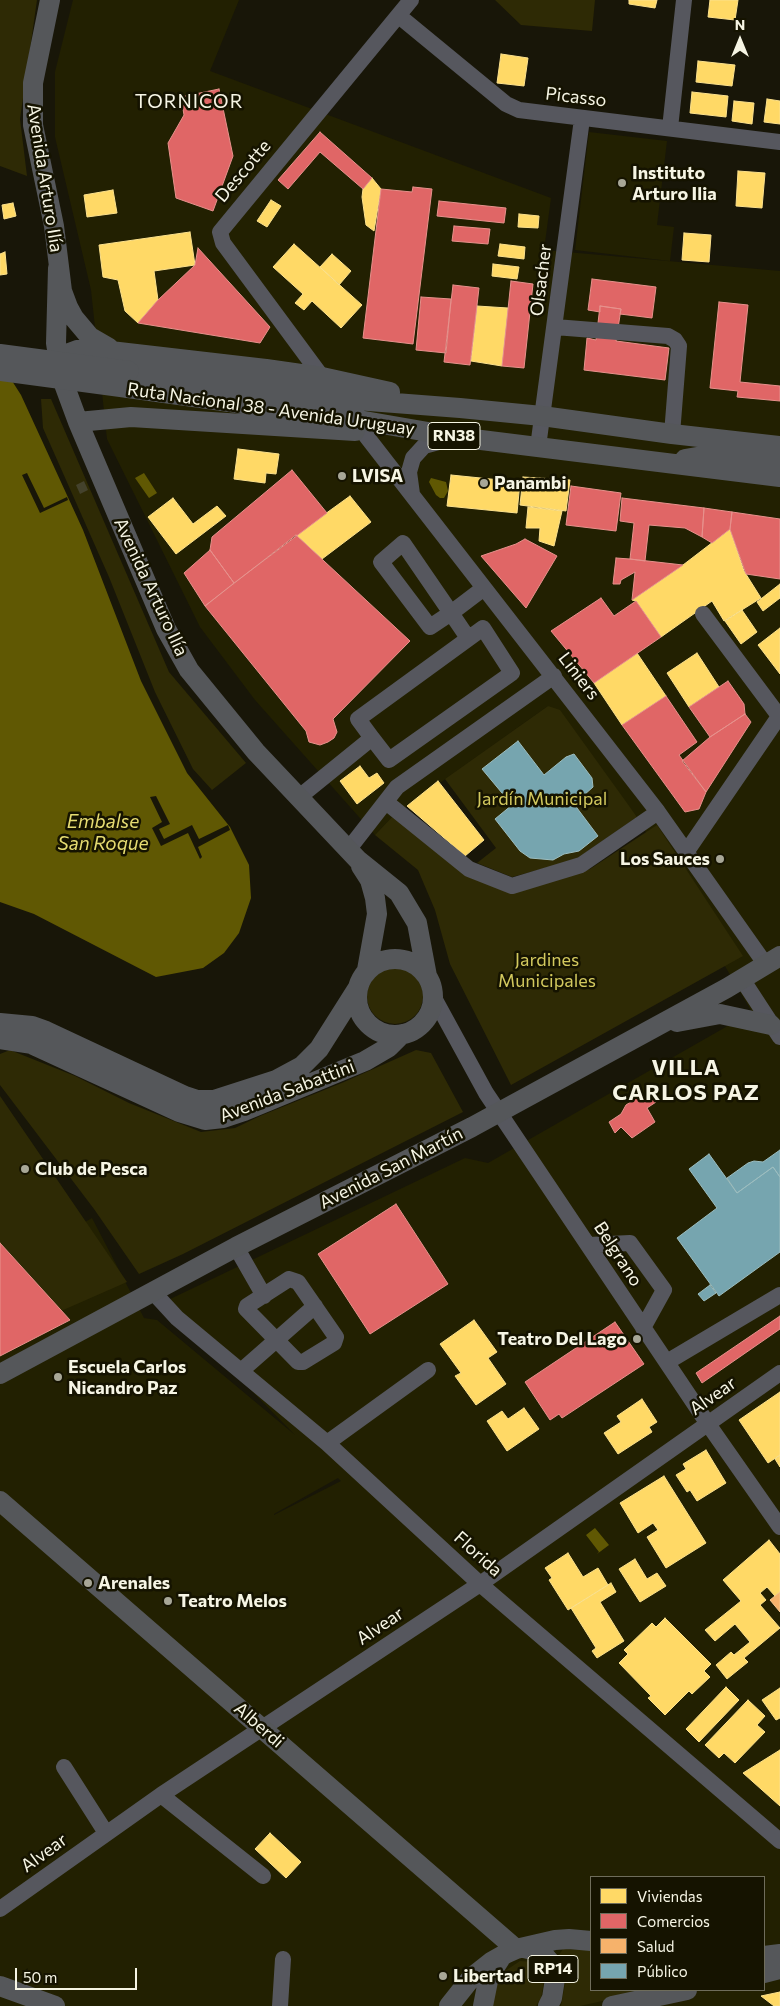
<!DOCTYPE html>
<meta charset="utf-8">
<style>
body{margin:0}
#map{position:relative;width:780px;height:2006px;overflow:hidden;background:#181608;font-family:Commissioner,sans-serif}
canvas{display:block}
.legend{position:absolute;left:590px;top:1876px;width:175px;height:115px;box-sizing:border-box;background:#151300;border:1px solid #6f6d5b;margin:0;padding:6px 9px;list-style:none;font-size:15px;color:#f6f5e4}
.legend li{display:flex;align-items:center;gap:10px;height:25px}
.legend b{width:25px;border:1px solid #6f6d5b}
.north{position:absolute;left:715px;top:15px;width:50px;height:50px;-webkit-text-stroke:4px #151300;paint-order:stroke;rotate:0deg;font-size:14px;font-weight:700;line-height:20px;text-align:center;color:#f6f5e4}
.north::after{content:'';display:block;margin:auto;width:18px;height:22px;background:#f6f5e4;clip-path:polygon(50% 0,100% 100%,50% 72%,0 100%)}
.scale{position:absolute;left:15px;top:1968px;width:122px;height:22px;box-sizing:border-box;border:2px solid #f6f5e4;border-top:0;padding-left:6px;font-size:15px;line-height:18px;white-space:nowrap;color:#f6f5e4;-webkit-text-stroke:4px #151300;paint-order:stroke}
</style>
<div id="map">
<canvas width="780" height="2006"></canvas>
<ul class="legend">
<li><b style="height:14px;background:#ffd966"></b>Viviendas</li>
<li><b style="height:14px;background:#e06666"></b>Comercios</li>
<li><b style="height:14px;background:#f6b26b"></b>Salud</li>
<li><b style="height:14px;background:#76a5af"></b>Público</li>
</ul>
<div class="north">N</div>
<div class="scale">50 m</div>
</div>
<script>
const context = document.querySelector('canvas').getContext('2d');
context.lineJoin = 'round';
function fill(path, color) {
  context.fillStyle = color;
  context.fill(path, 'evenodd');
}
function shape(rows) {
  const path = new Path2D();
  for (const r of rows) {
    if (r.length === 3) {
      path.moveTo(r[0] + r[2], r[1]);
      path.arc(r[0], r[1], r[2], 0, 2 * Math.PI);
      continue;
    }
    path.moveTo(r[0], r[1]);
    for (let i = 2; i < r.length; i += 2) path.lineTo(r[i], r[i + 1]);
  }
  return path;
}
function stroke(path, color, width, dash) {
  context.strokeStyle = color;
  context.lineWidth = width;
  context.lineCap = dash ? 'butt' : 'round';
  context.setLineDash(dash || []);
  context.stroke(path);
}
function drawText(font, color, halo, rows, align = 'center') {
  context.font = font + ' Commissioner,sans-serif';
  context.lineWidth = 5;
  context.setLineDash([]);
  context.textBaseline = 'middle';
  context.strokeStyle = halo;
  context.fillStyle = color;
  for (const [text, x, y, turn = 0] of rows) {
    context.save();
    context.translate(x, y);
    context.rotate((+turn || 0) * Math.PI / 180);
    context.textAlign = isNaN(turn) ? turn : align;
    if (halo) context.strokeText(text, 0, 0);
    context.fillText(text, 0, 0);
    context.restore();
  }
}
fill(shape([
 [73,0,239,0,210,71,551,198,544,250,780,271,780,2006,0,2006,0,1243,17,1262,92,1218,144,1318,157,1320,295,1435,164,1302,465,1158,488,1163,752,1012,637,817,548,706,392,817,375,835,255,700,200,627,107,439,91,290,55,137,55,72],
 [338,1478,341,1481,274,1515,274,1514],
 [591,1877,764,1877,764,1990,591,1990],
 [589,132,667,141,657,225,674,227,670,261,575,250]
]), '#222001');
fill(shape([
 [0,0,37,0,20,119,27,176,0,166],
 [495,0,595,0,592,31,521,25],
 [41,399,51,399,169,672,246,763,212,790,193,769,155,692,109,577,43,428],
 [548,706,560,710,637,817,575,860,512,877,477,863,496,848,445,779],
 [392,817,513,893,590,869,657,825,743,956,511,1085,450,964,435,910,418,870,375,835],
 [395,996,28],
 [10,1050,75,1076,129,1103,201,1132,235,1128,260,1116,344,1082,416,1050,431,1053,463,1112,183,1254,139,1274,94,1209,0,1085,0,1054],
 [0,1096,127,1282,61,1311,0,1243],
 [563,1949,591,1950,591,1990,652,1990,580,2006,561,2006,566,1979,565,1969,559,1955],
 [520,1961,534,1962,540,1966,543,1973,544,1981,541,1998,536,2006,492,2006,494,1992,499,1981,505,1971]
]), '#2e2a05');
fill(shape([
 [0,362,21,395,83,530,141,681,187,773,230,827,249,865,251,898,239,933,224,953,203,968,156,977,34,914,0,902],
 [144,473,157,493,149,498,135,478],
 [431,478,446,482,448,491,444,498,440,498,436,495,429,482],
 [595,1528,609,1545,597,1554,599,1552,586,1535]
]), '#605803');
fill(shape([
 [27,473,44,508,67,497,68,500,40,513,22,475],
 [156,796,170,824,159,829,164,839,192,825,199,839,228,825,230,830,198,847,202,857,200,859,188,833,161,846,152,828,162,822,150,797]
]), '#181608');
const homes = shape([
 [629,0,657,0,655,8,629,4,629,0],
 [710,0,738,0,735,20,708,17,710,0],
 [501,54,528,58,524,86,497,83,501,54],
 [698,61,735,65,732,86,696,82,698,61],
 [692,92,728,96,726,117,690,113,692,92],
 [767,99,780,101,780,124,764,122,767,99],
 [734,101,754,103,752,124,732,121,734,101],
 [738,171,765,173,762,208,736,206,738,171],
 [372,178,381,189,374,231,366,225,362,197,363,189,372,178],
 [113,190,117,213,87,217,84,195,113,190],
 [271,200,281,206,267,227,257,221,271,200],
 [13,203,16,216,4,219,2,205,13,203],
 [519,214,539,216,538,228,518,227,519,214],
 [190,232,195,265,154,271,158,300,138,323,125,311,118,280,103,277,99,245,190,232],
 [684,233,711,235,709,262,682,260,684,233],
 [294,244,362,305,341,328,312,301,304,310,295,303,303,294,273,267,294,244],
 [500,244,525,247,524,259,498,256,500,244],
 [5,252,7,274,0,275,0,254,5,252],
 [332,254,351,271,339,285,320,267,332,254],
 [493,264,519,267,517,279,492,276,493,264],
 [477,306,508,308,502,366,471,361,477,306],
 [238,449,279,454,276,474,266,473,265,483,234,479,238,449],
 [451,475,520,482,517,513,447,506,451,475],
 [523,477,570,480,566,511,520,505,523,477],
 [350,496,371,522,322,559,296,535,350,496],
 [173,498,193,524,217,506,226,516,176,554,148,517,173,498],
 [528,507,562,511,554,546,539,541,540,528,526,528,528,507],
 [730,529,744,571,761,598,724,621,712,601,661,637,636,601,632,600,683,565,730,529],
 [780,584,780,598,763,611,757,602,780,584],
 [742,610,757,632,741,644,725,621,742,610],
 [780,628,780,674,758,645,780,628],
 [637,653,666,696,622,725,594,683,637,653],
 [697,653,719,687,689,707,667,673,697,653],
 [360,766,369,778,377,773,384,783,357,804,340,781,360,766],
 [438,781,484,840,465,856,407,806,438,781],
 [474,1320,497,1352,488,1358,506,1384,476,1405,455,1376,461,1373,440,1344,474,1320],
 [780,1392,780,1455,768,1463,739,1420,780,1392],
 [642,1399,657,1422,649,1427,652,1432,618,1454,604,1433,621,1422,617,1416,642,1399],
 [524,1408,539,1429,507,1451,487,1421,502,1411,508,1419,524,1408],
 [706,1450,726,1483,697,1501,690,1490,687,1492,676,1475,686,1469,683,1464,706,1450],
 [780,1455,780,1467,775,1459,780,1455],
 [664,1476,706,1543,666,1568,647,1537,658,1530,653,1523,638,1533,620,1503,664,1476],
 [769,1540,780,1554,780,1592,775,1596,767,1587,760,1593,766,1600,760,1605,780,1628,744,1658,748,1662,727,1679,716,1665,731,1652,734,1655,750,1642,735,1624,715,1641,705,1630,741,1601,723,1580,769,1540],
 [568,1553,583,1577,598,1568,608,1585,568,1610,549,1580,552,1578,545,1568,568,1553],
 [635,1559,647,1579,657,1573,666,1586,640,1602,619,1569,635,1559],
 [611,1583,616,1592,600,1602,624,1641,597,1658,592,1651,596,1648,571,1608,611,1583],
 [665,1618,711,1664,704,1671,710,1677,692,1694,689,1691,665,1715,648,1698,651,1696,619,1663,628,1654,624,1650,652,1623,656,1627,665,1618],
 [726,1687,739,1700,699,1742,686,1729,726,1687],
 [780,1688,780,1718,776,1720,762,1700,780,1688],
 [748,1700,765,1716,757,1725,765,1732,735,1763,724,1753,719,1758,705,1745,748,1700],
 [780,1750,780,1806,743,1773,780,1750],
 [270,1833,301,1862,286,1878,255,1849,270,1833],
 [780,1992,780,2006,774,2006,761,1996,780,1992]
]);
fill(homes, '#ffd966');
stroke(homes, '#fce18c', 1);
const shops = shape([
 [219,89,233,156,213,211,176,198,168,143,184,115,181,97,219,89],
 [320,132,372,178,363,189,320,152,288,189,278,180,320,132],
 [413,187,432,189,413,344,363,338,381,189,412,192,413,187],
 [439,201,506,208,504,223,437,216,439,201],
 [454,226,490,229,488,244,452,241,454,226],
 [198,248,270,327,260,343,138,323,158,300,195,265,198,248],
 [592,279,656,287,652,318,620,314,621,309,600,306,600,312,588,310,592,279],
 [511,281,533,284,524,368,502,366,511,281],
 [453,285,479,288,470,365,444,362,453,285],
 [421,297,451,299,446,353,416,350,421,297],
 [719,302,748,305,740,382,780,386,780,401,737,397,738,391,710,388,719,302],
 [600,306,621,309,616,341,669,348,665,380,584,370,587,338,596,340,600,306],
 [292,470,327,513,234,583,210,550,212,537,292,470],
 [571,486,621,493,616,531,566,525,571,486],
 [622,498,704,508,702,537,685,528,649,525,645,561,630,559,634,523,620,521,622,498],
 [704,508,732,512,730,529,712,543,702,537,704,508],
 [732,512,780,519,780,579,746,574,730,529,732,512],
 [296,535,410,641,333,719,337,732,334,738,328,742,320,745,309,742,306,731,205,606,296,535],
 [525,539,557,556,526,608,481,556,516,544,525,539],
 [210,550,234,583,205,606,184,573,210,550],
 [616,558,630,559,683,565,632,600,635,572,621,580,620,584,613,584,616,558],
 [601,598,614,616,636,601,661,637,594,683,551,631,601,598],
 [728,681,744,704,745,714,710,737,689,707,728,681],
 [666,696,697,742,679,755,706,792,699,809,685,812,622,725,666,696],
 [745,714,751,722,706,792,682,761,710,737,745,714],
 [640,1096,643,1101,651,1096,656,1102,647,1108,655,1122,632,1138,621,1127,615,1133,609,1122,621,1114,626,1105,640,1096],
 [396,1204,448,1284,370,1334,318,1254,396,1204],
 [0,1243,70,1320,0,1356,0,1243],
 [780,1316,780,1329,702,1383,696,1373,780,1316],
 [615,1322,644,1364,562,1418,559,1414,550,1420,525,1382,615,1322]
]);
fill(shops, '#e06666');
stroke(shops, '#e7918c', 1);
const health = shape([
 [780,1592,780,1612,770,1600,780,1592]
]);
fill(health, '#f6b26b');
stroke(health, '#f6c68f', 1);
const public = shape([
 [518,741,544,775,566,757,574,754,592,778,593,787,574,804,598,836,579,851,564,854,553,860,530,858,520,851,495,819,512,805,482,769,518,741],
 [780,1150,780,1177,773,1167,737,1193,727,1178,748,1163,754,1161,763,1162,780,1150],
 [709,1154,737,1193,773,1167,780,1177,780,1252,719,1296,677,1238,717,1208,689,1169,709,1154],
 [710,1285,716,1293,704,1301,698,1294,710,1285]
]);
fill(public, '#76a5af');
stroke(public, '#9cbdbf', 1);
fill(shape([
 [84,481,88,490,80,494,76,485]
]), '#44422c');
stroke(shape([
 [399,16,506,104,519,110,780,142],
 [670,128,684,0],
 [555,327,668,336,675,340,679,346,672,434],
 [322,377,223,243,220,232,411,0],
 [353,419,658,812,766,965],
 [538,447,582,119],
 [412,494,409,472,413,458,424,446,453,438],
 [703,614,779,716],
 [468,638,451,613,403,543,381,562,430,627,451,613,484,588],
 [298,798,372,738,389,760,512,673,483,628,358,719,372,738],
 [386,802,469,869,512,886,581,865,658,812],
 [348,850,397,787,554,676],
 [687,851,780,715],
 [742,979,780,1037],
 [433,996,486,1093,708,1424,780,1527],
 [589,1245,630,1243,664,1290,643,1328],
 [236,1247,264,1296],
 [289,1279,298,1282,336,1337,334,1343,303,1362,298,1362,246,1309,247,1306,289,1279],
 [154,1293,177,1318,327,1443,480,1584,780,1841],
 [667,1362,780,1295],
 [241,1371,315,1306],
 [327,1443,428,1370],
 [64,1767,106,1833],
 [161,1795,263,1876],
 [0,1909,161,1795,480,1584,780,1373],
 [280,2006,283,1959]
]), '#56575e', 16);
stroke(shape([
 [50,0,33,83,33,125,54,226,62,291,68,307,74,318,90,337,109,348],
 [58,268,56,343,61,376,78,422,166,629,189,670,256,752,358,860,399,893,417,923,427,976],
 [59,365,63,357,69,353,77,350,93,349,266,369,322,377,390,392],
 [129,371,343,399,460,408,542,416,672,434,780,446],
 [128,388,353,419,457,437,780,477],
 [78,422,131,417,355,431],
 [685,459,714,454,780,463],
 [361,866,370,880,375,898,377,914,367,970],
 [395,997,38],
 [677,1022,720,1014,771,1025],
 [0,1023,32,1026,46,1031,185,1096,197,1100,214,1100,276,1080,302,1066,319,1049,357,989],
 [0,1039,31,1044,179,1112,205,1120,223,1118,244,1111,365,1061,389,1047,402,1034],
 [0,1374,236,1247,472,1127,727,988,780,956],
 [0,1501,516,1949],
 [524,1948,541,1952,550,1962,555,1979,552,1998,548,2006],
 [764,1956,780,1954],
 [764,1973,780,1969],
 [0,1986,55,2006],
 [449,2006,472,1977,491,1962,507,1953,516,1949,555,1940,569,1939,591,1941],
 [483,2006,489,1976,500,1959],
 [612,2006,687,1990]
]), '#55575a', 20);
stroke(shape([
 [0,354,129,371],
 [0,371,128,388]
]), '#55575a', 20);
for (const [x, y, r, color] of [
 [622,183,5,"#a8a797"],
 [342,476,5,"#a8a797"],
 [484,483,5,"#a8a797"],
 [720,859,5,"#a8a797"],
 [25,1169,5,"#a8a797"],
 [637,1339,5,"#a8a797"],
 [58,1377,5,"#a8a797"],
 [88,1583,5,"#a8a797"],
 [168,1601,5,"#a8a797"],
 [443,1976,5,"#a8a797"]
]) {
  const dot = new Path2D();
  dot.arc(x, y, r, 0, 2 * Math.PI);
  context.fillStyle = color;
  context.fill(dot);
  stroke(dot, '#151300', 2);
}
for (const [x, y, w] of [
 [454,436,52],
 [553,1969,50]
]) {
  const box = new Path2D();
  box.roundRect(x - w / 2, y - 13.5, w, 27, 4);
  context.fillStyle = '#151300';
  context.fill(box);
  stroke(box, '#f6f5e4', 1);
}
drawText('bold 16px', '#f6f5e4', null, [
 ["RN38",454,436],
 ["RP14",553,1969]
]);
drawText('18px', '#f6f5e4', '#151300', [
 ["Picasso",576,97,7],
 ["Descotte",243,171,-50],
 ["Avenida Arturo Ilía",45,178,81],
 ["Olsacher",541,280,-83],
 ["Ruta Nacional 38 - Avenida Uruguay",271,409,8],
 ["Avenida Arturo Ilía",151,587,65],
 ["Liniers",579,676,52],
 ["Avenida Sabattini",287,1091,-21],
 ["Avenida San Martín",391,1168,-27],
 ["Belgrano",618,1254,57],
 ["Alvear",713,1396,-35],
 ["Florida",478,1554,42],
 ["Alvear",380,1626,-34],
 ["Alberdi",259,1725,41],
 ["Alvear",44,1853,-36]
]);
drawText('bold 18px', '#f6f5e4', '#151300', [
 ["Instituto",632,173],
 ["Arturo Ilia",632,194],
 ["LVISA",352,476],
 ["Panambi",494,483],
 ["Los Sauces",710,859,"right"],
 ["Club de Pesca",35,1169],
 ["Teatro Del Lago",627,1339,"right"],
 ["Escuela Carlos",68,1367],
 ["Nicandro Paz",68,1388],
 ["Arenales",98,1583],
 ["Teatro Melos",178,1601],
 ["Libertad",453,1976]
], 'left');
drawText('18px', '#d3c95e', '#151300', [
 ["Jardín Municipal",542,799],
 ["Jardines",547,960],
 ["Municipales",547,981]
]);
context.letterSpacing = '1px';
drawText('19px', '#f6f5e4', '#151300', [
 ["TORNICOR",189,102]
]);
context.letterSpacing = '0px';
drawText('italic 19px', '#e6dc71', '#151300', [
 ["Embalse",103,822],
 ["San Roque",103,844]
]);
context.letterSpacing = '1px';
drawText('bold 22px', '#f6f5e4', '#151300', [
 ["VILLA",686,1068],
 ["CARLOS PAZ",686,1093]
]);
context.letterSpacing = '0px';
</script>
